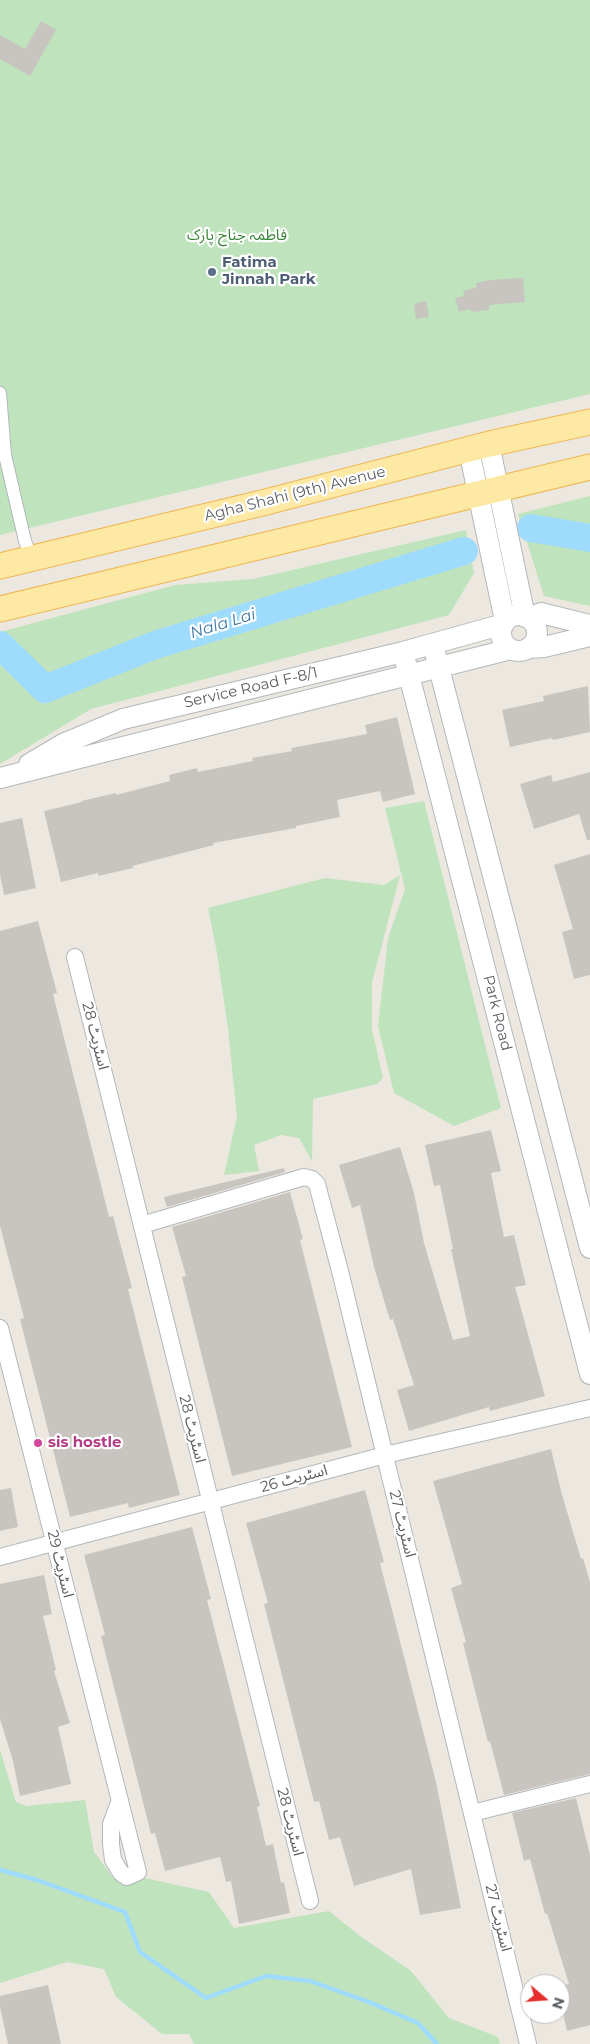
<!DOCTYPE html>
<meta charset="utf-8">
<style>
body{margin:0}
#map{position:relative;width:590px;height:2044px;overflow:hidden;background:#ece8e0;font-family:Montserrat,sans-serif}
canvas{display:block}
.north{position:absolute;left:520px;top:1974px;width:50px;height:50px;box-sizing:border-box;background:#fff;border:1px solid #bdbec0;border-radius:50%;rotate:108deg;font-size:14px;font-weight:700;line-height:20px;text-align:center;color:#595d61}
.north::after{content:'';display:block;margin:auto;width:18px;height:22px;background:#e52e2d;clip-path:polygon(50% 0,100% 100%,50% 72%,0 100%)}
</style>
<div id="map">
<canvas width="590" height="2044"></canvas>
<div class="north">N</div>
</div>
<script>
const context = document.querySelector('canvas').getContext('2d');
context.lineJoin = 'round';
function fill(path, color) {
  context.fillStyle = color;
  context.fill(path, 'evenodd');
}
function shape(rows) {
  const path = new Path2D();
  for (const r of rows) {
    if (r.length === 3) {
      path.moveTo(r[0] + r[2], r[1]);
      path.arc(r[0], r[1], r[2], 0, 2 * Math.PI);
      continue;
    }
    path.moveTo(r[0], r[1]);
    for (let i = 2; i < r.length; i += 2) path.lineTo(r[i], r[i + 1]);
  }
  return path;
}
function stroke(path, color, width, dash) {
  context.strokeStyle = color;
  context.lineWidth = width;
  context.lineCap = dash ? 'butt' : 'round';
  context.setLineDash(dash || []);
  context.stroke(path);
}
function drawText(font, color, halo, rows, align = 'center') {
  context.font = font + ' Montserrat,"Noto Sans Arabic",sans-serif';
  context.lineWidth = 4.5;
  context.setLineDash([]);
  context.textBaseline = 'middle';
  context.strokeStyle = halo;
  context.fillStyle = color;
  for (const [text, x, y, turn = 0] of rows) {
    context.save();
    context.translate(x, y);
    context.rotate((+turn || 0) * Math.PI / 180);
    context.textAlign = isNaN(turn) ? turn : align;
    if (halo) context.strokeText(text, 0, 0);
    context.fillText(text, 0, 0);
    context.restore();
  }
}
fill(shape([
 [0,0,590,0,590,394,0,535],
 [590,496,590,606,544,596,518,514],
 [466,530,474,573,449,615,91,709,0,764,0,632,175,585,253,579],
 [424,801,501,1108,454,1126,394,1093,378,1026,388,938,405,889,385,808],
 [400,875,372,983,372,1029,383,1078,377,1084,313,1099,312,1161,299,1138,281,1135,254,1145,259,1171,224,1175,237,1117,228,1029,217,953,208,908,325,878,384,885],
 [0,1750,16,1802,27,1806,85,1800,94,1852,114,1879,145,1878,209,1892,234,1928,329,1911,360,1936,411,1971,449,2018,498,2037,500,2044,194,2044,189,2034,162,2034,116,1997,104,1969,67,1962,0,1983]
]), '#bfe3bd');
stroke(shape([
 [0,1870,37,1880,125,1912,140,1952,206,1998,266,1976,310,1981,369,2002,418,2023,437,2044]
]), '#9fdbfd', 4.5);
stroke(shape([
 [531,528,590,538],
 [0,645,45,689,155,645,464,551]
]), '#9fdbfd', 28);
fill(shape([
 [41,21,56,30,30,76,0,59,0,35,25,49],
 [523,278,525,302,489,305,489,310,472,312,469,309,459,312,455,298,464,296,463,291,477,287,476,283,490,280],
 [426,301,429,317,416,319,414,304],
 [588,686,590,732,553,740,552,738,510,747,502,710,544,701,543,696],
 [397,717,415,794,383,802,380,791,337,800,340,817,296,826,296,828,213,843,214,845,132,866,133,868,98,876,98,873,61,882,44,811,82,802,81,801,116,793,116,795,170,781,169,775,197,768,198,772,253,761,252,758,292,751,291,748,367,734,365,725],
 [590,772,590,840,587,840,579,814,534,829,520,784,551,775,553,782],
 [22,818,36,888,4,895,0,875,0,823],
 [590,854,590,975,574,979,562,932,573,929,554,865],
 [38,921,57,993,53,994,109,1217,113,1216,132,1288,128,1289,180,1495,129,1508,128,1503,70,1517,20,1319,24,1318,0,1226,0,931],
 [491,1130,501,1171,491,1173,504,1237,514,1235,526,1285,515,1287,545,1396,490,1411,489,1407,409,1431,397,1390,414,1385,393,1319,390,1320,374,1267,360,1205,352,1208,339,1165,400,1147,414,1193,424,1243,453,1340,470,1336,451,1249,453,1249,440,1185,434,1186,425,1145],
 [284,1168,285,1172,167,1207,164,1197],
 [290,1192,303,1239,300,1240,352,1447,232,1476,182,1277,186,1276,172,1227],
 [551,1449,561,1491,581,1559,583,1558,590,1582,590,1774,504,1795,490,1741,488,1742,463,1643,466,1642,451,1588,462,1584,433,1481],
 [11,1488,18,1527,0,1531,0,1490],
 [365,1490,384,1562,380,1563,390,1602,436,1782,461,1908,420,1915,411,1869,354,1886,340,1837,329,1840,319,1801,314,1802,264,1604,268,1603,246,1523],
 [192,1527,211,1599,207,1600,260,1806,257,1807,266,1846,273,1844,281,1883,284,1882,290,1913,239,1924,231,1881,226,1882,220,1857,165,1871,155,1833,151,1834,141,1794,101,1636,105,1635,84,1555],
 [44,1575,52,1614,43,1616,56,1670,54,1671,70,1723,58,1727,71,1784,20,1796,13,1761,0,1719,0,1584],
 [576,1798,590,1855,590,2025,567,2031,560,2000,560,1986,569,1984,547,1913,545,1914,530,1859,524,1861,512,1813],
 [48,1985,61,2044,8,2044,0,2007,0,1996]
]), '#c8c5c0');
const pedestrian = shape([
 [0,393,5,455,25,541,32,559]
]);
const minor = shape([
 [75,957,310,1901],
 [142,1225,304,1177,312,1179,317,1184,340,1271,528,2044],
 [0,1328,138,1872,127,1877,121,1873,113,1860,111,1844,111,1824,120,1800],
 [0,1557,385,1455,590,1408],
 [472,1813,590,1784]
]);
const tertiary = shape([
 [489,444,525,617],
 [469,450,505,621],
 [519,633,18],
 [528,618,541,613,590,625],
 [433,645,590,1248],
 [528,648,544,647,590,636],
 [403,652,590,1374],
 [29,764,63,744,123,719,403,652,504,624],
 [0,778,511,649]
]);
const primary = shape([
 [0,566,266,502,489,444,590,422],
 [0,609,590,467]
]);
stroke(pedestrian, '#b3b7bb', 14);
stroke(minor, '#b3b7bb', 18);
stroke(tertiary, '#b3b7bb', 22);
stroke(primary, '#eeb957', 27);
stroke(pedestrian, '#fff', 12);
stroke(minor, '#fff', 16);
stroke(tertiary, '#fff', 20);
stroke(primary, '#fde8a4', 25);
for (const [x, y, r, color] of [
 [212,272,5,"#5c6f8a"],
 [38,1443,5,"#d1479c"]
]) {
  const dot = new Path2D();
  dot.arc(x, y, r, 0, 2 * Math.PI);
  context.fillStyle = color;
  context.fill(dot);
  stroke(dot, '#fff', 2);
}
drawText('15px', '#388336', '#fff', [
 ["فاطمہ جناح پارک",237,236]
]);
drawText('bold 15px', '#4e5e75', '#fff', [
 ["Fatima",222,263],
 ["Jinnah Park",222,280]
], 'left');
drawText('15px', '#595d61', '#fff', [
 ["Agha Shahi (9th) Avenue",295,494,-14],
 ["Service Road F-8/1",251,688,-13],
 ["Park Road",497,1013,76],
 ["اسٹریٹ 28",95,1036,76],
 ["اسٹریٹ 28",192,1429,76],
 ["اسٹریٹ 26",294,1479,-15],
 ["اسٹریٹ 27",402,1524,76],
 ["اسٹریٹ 29",60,1564,76],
 ["اسٹریٹ 28",290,1822,76],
 ["اسٹریٹ 27",498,1918,76]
]);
drawText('bold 15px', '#b23c85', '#fff', [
 ["sis hostle",48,1443]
], 'left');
drawText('italic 16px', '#3c76a5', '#fff', [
 ["Nala Lai",223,624,-17]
]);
</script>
